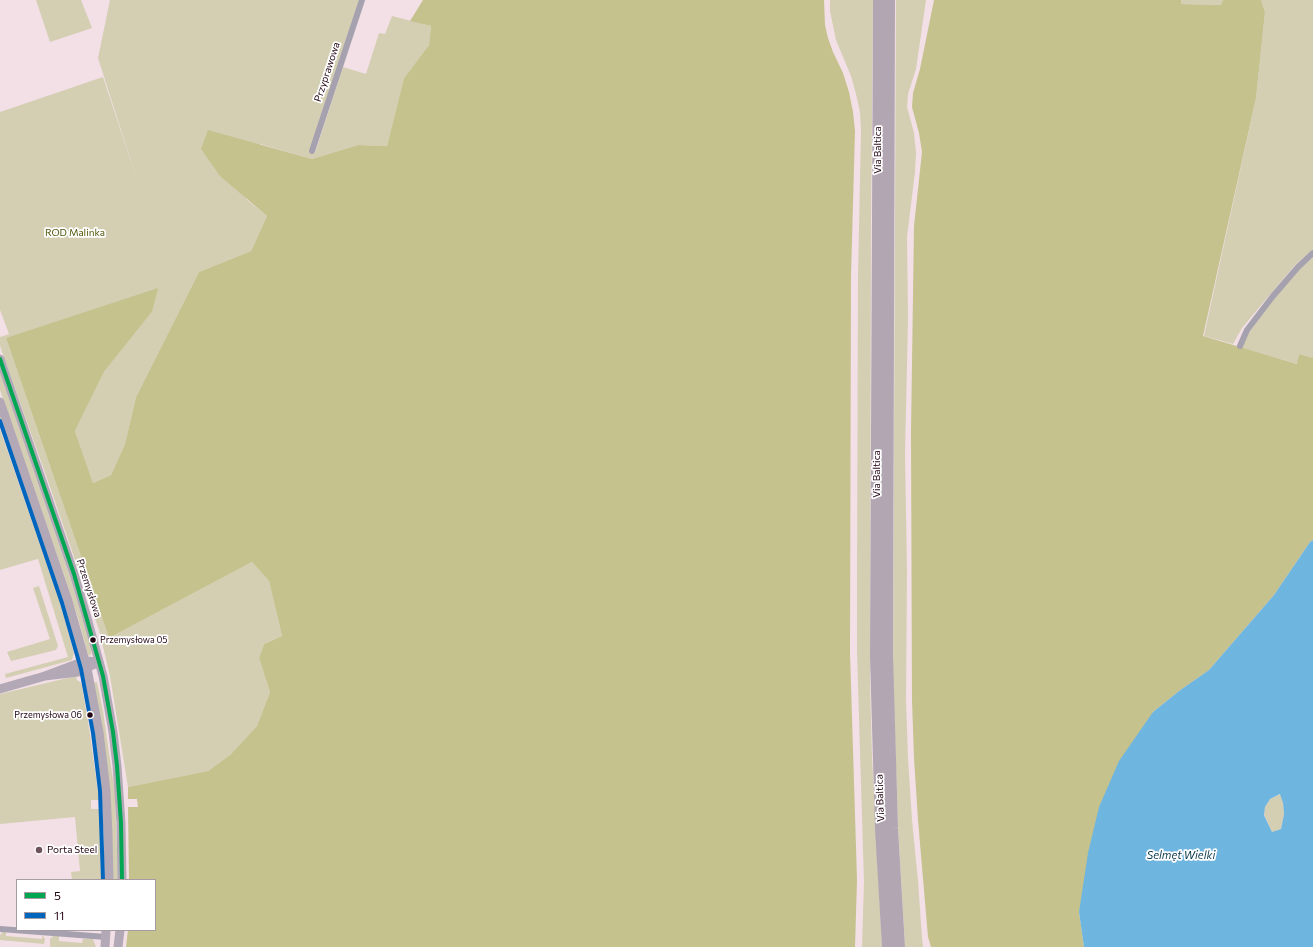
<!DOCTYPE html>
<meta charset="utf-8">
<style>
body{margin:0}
#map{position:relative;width:1313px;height:947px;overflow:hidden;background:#f3dfe6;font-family:Commissioner,sans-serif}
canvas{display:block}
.legend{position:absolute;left:16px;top:879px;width:140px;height:52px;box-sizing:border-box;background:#fff;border:1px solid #a79ca1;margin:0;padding:5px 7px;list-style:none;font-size:12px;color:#240714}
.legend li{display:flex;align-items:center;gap:8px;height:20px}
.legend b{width:20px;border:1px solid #a79ca1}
</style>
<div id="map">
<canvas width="1313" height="947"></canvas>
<ul class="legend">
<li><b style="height:5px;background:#00a651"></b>5</li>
<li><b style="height:5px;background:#0065bd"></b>11</li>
</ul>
</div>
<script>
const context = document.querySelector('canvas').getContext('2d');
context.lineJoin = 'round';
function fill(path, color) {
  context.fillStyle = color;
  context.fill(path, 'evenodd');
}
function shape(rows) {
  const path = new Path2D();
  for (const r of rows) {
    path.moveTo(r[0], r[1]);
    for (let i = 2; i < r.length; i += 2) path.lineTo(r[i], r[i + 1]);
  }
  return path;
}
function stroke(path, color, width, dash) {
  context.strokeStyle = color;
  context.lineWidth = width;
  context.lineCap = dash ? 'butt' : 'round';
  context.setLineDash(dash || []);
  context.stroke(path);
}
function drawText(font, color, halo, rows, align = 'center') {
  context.font = font + ' Commissioner,sans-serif';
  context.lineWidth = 3.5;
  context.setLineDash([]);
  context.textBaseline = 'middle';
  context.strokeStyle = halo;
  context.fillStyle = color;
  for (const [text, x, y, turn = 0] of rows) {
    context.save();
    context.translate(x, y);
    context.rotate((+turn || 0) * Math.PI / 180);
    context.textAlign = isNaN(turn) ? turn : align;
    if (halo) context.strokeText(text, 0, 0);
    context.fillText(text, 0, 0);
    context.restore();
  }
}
fill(shape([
 [36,0,81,0,92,28,50,42],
 [110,0,360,0,310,151,315,153,343,67,366,74,379,33,385,34,392,16,431,26,429,45,404,78,387,146,358,145,312,159,260,144,246,199,267,216,251,251,199,272,136,397,125,444,111,475,93,483,75,431,104,372,152,312,6,338,109,638,252,562,269,581,282,636,264,644,259,658,270,692,257,726,230,755,208,771,128,787,110,676,99,630,49,484,0,346,0,337,169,282,9,334,0,310,0,112,103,77,137,180,98,58],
 [830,0,873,0,871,221,870,683,872,757,882,947,862,947,864,882,857,652,857,579,858,276,861,131,860,112,856,94,851,76,836,40,830,11],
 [896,0,926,0,916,69,908,94,907,107,914,133,916,153,915,172,907,237,908,319,905,453,907,573,906,700,908,758,912,820,918,881,922,938,923,947,905,947,898,826,893,680],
 [1181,0,1223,0,1222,5,1181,4],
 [1261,0,1313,0,1313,249,1295,265,1273,291,1242,328,1233,344,1204,336,1256,98,1265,12],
 [1313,257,1313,358,1299,354,1298,364,1242,348,1246,336,1255,322,1294,274],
 [0,372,70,577,92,650,91,654,89,656,88,655,78,618,65,578,0,390],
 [0,414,71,624,78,654,75,660,76,654,75,648,62,603,0,421],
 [0,429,60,603,74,653,72,660,6,678,5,674,68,657,38,559,41,558,0,570],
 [39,586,58,646,56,650,11,661,7,652,50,639,33,588],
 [76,676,77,680,81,683,82,686,90,734,99,800,91,800,91,809,100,809,101,880,72,880,71,872,80,871,75,817,0,824,0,694],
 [97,682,103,711,115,794,118,880,112,880,93,683],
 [1281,794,1283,803,1284,814,1281,829,1272,832,1264,814,1265,807,1270,799],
 [3,932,6,932,6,936,42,939,42,935,45,939,44,944,0,940,0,935],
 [53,936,59,936,59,941,82,943,83,939,93,939,96,947,50,947,50,939]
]), '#d4cfb2');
fill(shape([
 [423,0,824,0,825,25,828,38,833,52,843,73,849,92,853,112,855,131,851,276,850,652,857,880,855,947,126,947,128,930,155,930,155,880,129,880,128,807,138,807,137,799,128,799,128,787,208,771,230,755,257,726,270,692,259,658,264,644,282,636,269,581,252,562,109,638,6,338,158,288,152,312,104,372,75,431,93,483,111,475,125,444,136,397,199,272,251,251,267,216,220,176,201,149,208,130,312,159,358,145,387,146,404,78,429,45,431,26,410,21],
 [934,0,1181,0,1181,4,1221,5,1223,0,1261,0,1265,12,1256,98,1203,336,1297,364,1299,354,1313,358,1313,540,1310,542,1274,595,1209,670,1179,691,1153,712,1079,912,1084,947,931,947,928,937,918,820,914,758,912,700,911,432,914,226,922,152,919,133,912,107,913,93,920,69]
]), '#c5c28e');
fill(shape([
 [1313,540,1313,947,1084,947,1079,912,1088,853,1099,807,1119,761,1153,712,1179,691,1209,670,1274,595,1310,542],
 [1280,794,1283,803,1284,814,1281,829,1272,832,1264,815,1265,807,1270,799]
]), '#6eb6df');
stroke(shape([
 [312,151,362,0],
 [1240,346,1247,330,1273,296,1298,267,1313,253],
 [0,929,106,937]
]), '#a6a1ae', 6);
stroke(shape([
 [0,359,74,574,87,618,103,676,113,732,117,766,121,823,122,880],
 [0,402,68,601,87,668,99,732,106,791,108,835,109,880],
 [85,661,99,662,78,672,45,676,85,661],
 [0,689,45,676],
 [105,947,106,930],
 [118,947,120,930]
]), '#b3a9b6', 9);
stroke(shape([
 [879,0,876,657,881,829,888,947],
 [889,0,887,655,892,828,899,947]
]), '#b2a6b3', 12);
stroke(shape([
 [0,359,74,574,103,676,113,732,117,766,121,823,122,880]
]), '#00a651', 4);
stroke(shape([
 [0,421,62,603,81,669,93,733,100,791,103,880]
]), '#0065bd', 4);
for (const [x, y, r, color] of [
 [93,640,3.5,"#240714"],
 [90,715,3.5,"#240714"],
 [39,850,4,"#6c535e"]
]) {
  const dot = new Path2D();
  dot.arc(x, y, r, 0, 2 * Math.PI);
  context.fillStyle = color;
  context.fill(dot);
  stroke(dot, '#fff', 1.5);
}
drawText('9px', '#240714', '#fff', [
 ["Przemysłowa 05",100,640],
 ["Przemysłowa 06",82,715,"right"]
], 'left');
drawText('10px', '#240714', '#fff', [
 ["Przyprawowa",327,72,-72],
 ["Via Baltica",878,150,-90],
 ["Via Baltica",877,474,-90],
 ["Przemysłowa",89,588,72],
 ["Via Baltica",880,798,-92]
]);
drawText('10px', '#505709', '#fff', [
 ["ROD Malinka",75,233]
]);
drawText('10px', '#240714', '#fff', [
 ["Porta Steel",47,850]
], 'left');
drawText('italic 11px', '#07374e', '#fff', [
 ["Selmęt Wielki",1181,855]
]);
</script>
